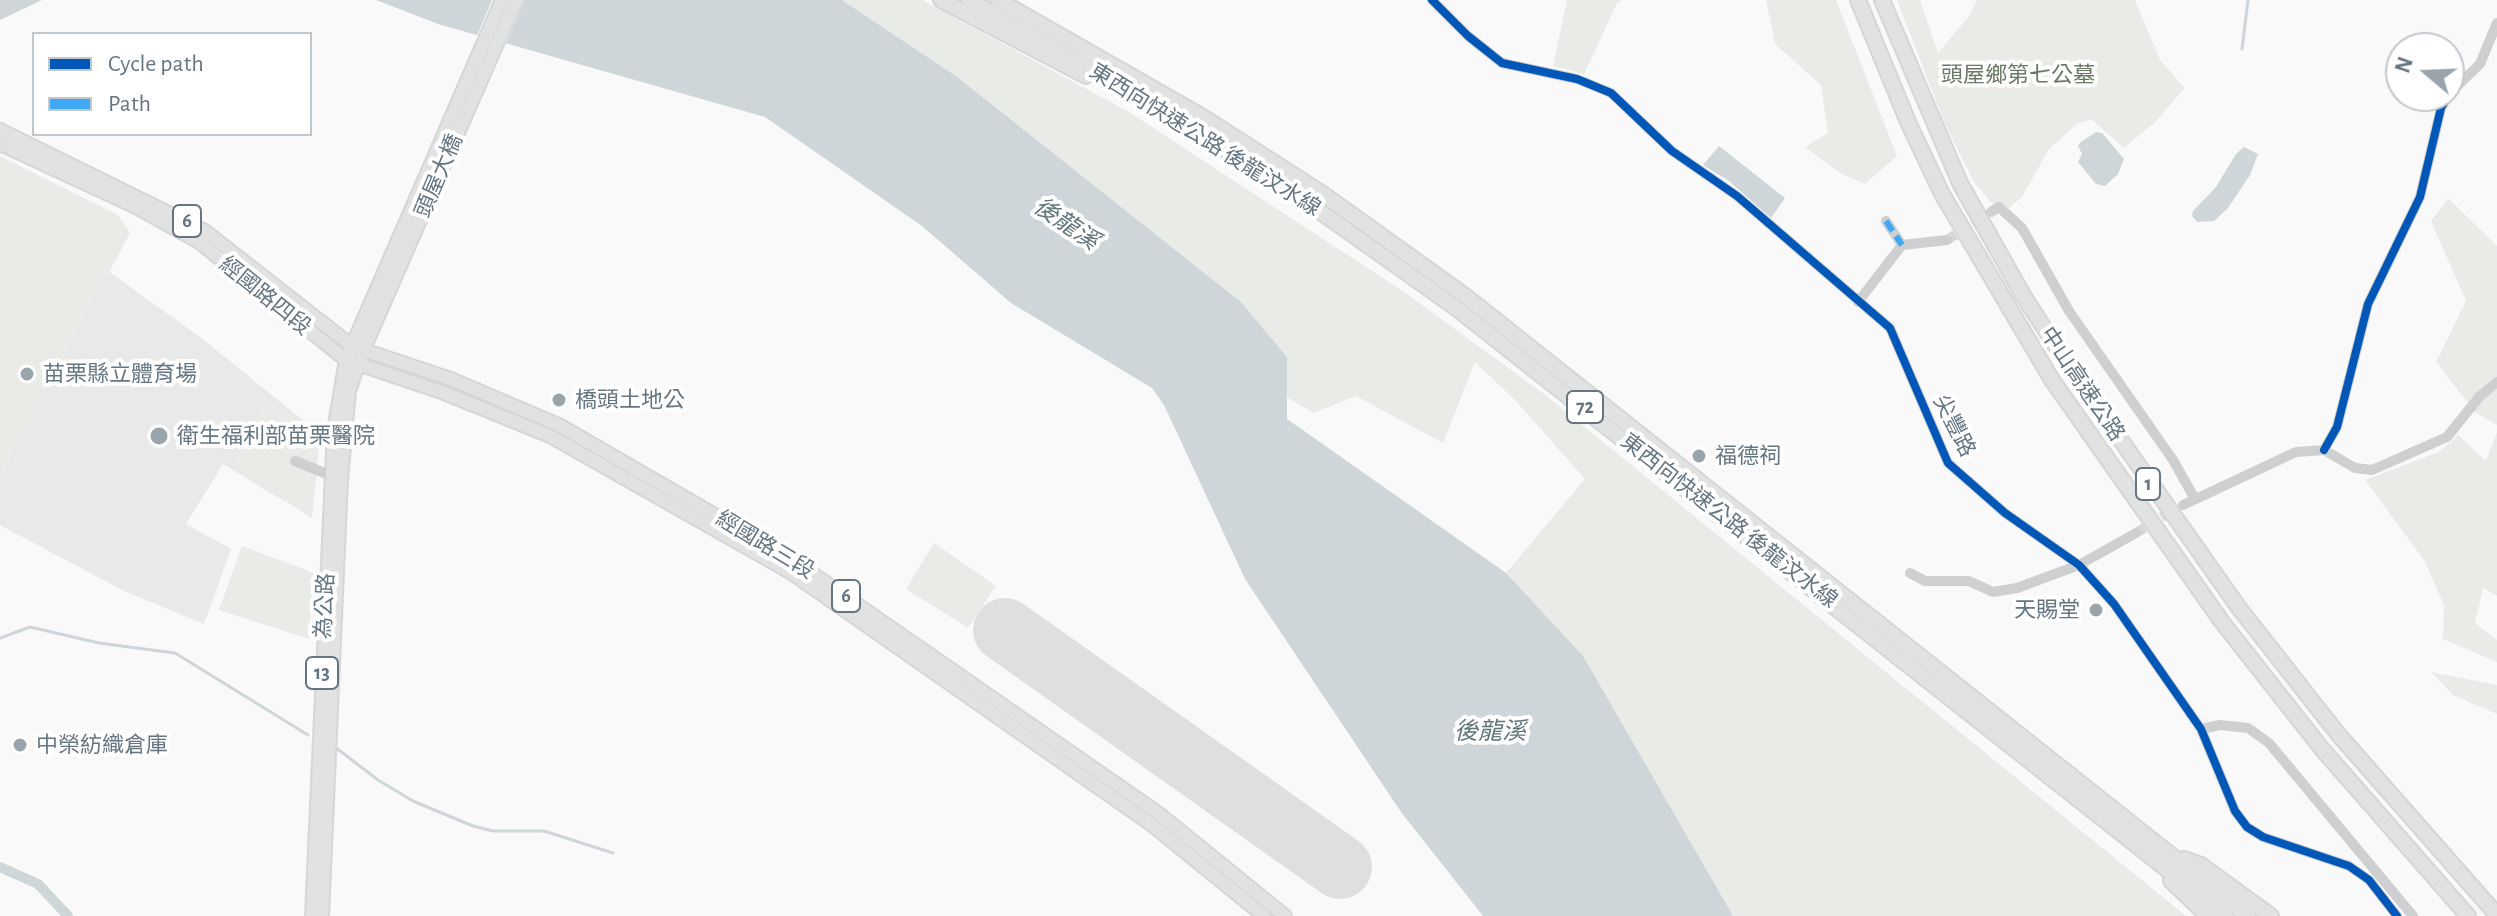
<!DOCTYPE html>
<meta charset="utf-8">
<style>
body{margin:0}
#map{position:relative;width:2497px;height:916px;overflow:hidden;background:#f9f9f9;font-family:"Alegreya Sans",sans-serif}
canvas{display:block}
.legend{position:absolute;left:32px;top:32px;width:280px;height:104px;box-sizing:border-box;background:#fff;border:2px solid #c1c8cd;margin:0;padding:10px 14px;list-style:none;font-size:24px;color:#657683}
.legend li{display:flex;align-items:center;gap:16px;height:40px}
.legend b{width:40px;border:2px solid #c1c8cd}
.north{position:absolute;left:2385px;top:32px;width:80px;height:80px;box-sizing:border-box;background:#fff;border:2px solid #c1c8cd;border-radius:50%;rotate:289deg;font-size:22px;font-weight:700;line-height:32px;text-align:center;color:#657683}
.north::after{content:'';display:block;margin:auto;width:28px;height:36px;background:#99a4ac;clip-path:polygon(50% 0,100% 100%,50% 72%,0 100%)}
</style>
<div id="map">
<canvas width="2497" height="916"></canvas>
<ul class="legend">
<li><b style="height:10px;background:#0057b8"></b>Cycle path</li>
<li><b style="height:10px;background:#3fa9f5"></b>Path</li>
</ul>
<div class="north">N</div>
</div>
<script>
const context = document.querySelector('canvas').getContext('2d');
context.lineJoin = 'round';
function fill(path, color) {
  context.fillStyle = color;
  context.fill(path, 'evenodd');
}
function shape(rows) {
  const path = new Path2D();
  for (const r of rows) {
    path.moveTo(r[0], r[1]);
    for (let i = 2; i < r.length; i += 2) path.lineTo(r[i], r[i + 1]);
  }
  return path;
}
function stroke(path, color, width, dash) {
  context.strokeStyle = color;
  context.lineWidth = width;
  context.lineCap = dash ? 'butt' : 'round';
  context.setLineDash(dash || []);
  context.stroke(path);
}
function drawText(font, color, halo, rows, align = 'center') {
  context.font = font + ' "Alegreya Sans","Noto Sans TC",sans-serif';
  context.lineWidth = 8;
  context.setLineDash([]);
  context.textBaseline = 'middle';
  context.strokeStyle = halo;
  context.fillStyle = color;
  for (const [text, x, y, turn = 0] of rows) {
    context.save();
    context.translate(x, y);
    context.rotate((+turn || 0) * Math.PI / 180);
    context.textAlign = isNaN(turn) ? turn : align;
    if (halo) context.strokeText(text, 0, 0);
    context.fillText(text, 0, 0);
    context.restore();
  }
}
fill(shape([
 [108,271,204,340,305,422,289,451,298,472,284,501,223,464,186,524,231,549,204,624,122,590,0,525,0,477]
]), '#e8e9e9');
fill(shape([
 [842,0,922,0,1129,112,1404,292,1544,394,2186,916,1579,916,1287,419,1506,573,1585,479,1515,400,1475,362,1443,443,1356,396,1313,413,1287,397,1287,357,1241,302,956,76],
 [1567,0,1623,0,1617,3,1584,74,1553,66],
 [1766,0,1836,0,1897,156,1865,184,1840,173,1805,147,1828,133,1821,85,1775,44],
 [1897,0,1920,0,1938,53,1969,16,1977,0,2135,0,2160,60,2185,88,2155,122,2124,148,2091,119,2077,124,2049,149,2022,197,2002,214,1975,184,1945,124],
 [0,156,118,215,130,233,0,477],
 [2448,198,2497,246,2497,425,2475,412,2436,362,2466,301,2431,221],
 [266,398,320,437,312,518,231,466],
 [2497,432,2497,596,2483,588,2475,623,2497,640,2497,662,2443,639,2444,605,2424,560,2365,480,2439,452,2458,435,2486,461],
 [934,543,996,586,968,628,906,589],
 [242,546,314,573,309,639,219,610],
 [2431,672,2497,685,2497,714,2453,695]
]), '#e8ebe6');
fill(shape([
 [0,0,42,0,0,20],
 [376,0,842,0,956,76,1241,302,1287,357,1287,419,1506,573,1583,656,1733,916,1483,916,1401,812,1245,579,1164,405,1152,388,1011,303,922,226,765,117,438,24],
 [2096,132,2102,133,2124,159,2118,174,2105,186,2096,184,2078,162,2082,154,2078,146,2081,142],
 [1719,146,1785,198,1771,218,1729,181,1703,165],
 [2244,147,2258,154,2250,175,2228,208,2214,221,2197,222,2192,216,2193,211,2216,187,2236,154]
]), '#ced6d9');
fill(shape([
 [492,0,525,0,505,46,476,38]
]), '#f9f9f9');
stroke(shape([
 [2242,49,2248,0],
 [0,638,30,627,99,643,175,653,308,735],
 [335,747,378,780,413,801,473,826,493,831,544,831,613,853]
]), '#ced6d9', 3);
stroke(shape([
 [0,867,38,884,68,916]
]), '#ced6d9', 10);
stroke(shape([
 [1005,630,1340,867]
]), '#dedfe0', 64);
stroke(shape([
 [1947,240,1986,216],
 [2136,533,2175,509]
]), '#d4d8dc', 10, [10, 5]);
const major = shape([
 [0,130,205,231,352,346,451,379,559,425,796,562,1158,813,1285,916],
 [0,144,136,207,199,242,346,360,444,393,550,436,790,572,1152,825,1264,916],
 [312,916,334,430,346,360,502,0],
 [322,916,341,479,349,391,363,351,516,0]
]);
const highway = shape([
 [941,0,1086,76],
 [969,0,1172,116,1315,208,1456,308,2226,916],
 [998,0,1203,117,1323,194,1464,295,2248,916],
 [1858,0,1908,122,1942,194,2052,380,2222,622,2322,749,2468,916],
 [1882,0,1960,183,2023,295,2070,368,2239,608,2338,734,2497,915],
 [515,1,516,0],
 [2184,859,2201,865,2271,916],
 [2171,881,2208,916]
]);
stroke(major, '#d5d6d7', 16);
stroke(highway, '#d5d6d6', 18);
stroke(shape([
 [1432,0,1468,36,1502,63,1577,79,1611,93,1672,151,1737,196,1890,328,1948,463,2005,513,2079,565,2114,604,2201,729,2235,811,2247,827,2263,837,2349,866,2369,880,2397,916],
 [2449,94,2480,64,2497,23],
 [1991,212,1999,207,2022,228,2069,311,2173,460,2195,499],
 [1886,221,1902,245],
 [1858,302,1902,245,1947,240],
 [2324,450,2337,427,2368,304,2420,197,2441,108,2448,96],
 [295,461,339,479],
 [2183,505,2296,452,2324,450,2355,468,2372,470,2447,437,2480,396,2497,382],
 [1910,573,1925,581,1969,581,1993,592,2017,588,2079,565,2136,533],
 [2201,729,2220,725,2248,728,2269,743,2413,916]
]), '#cecfd0', 10);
stroke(major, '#e1e2e2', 12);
stroke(highway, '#e1e2e2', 14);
stroke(shape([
 [1886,221,1902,245]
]), '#3fa9f5', 6, [12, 6]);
stroke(shape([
 [1432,0,1468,36,1502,63,1577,79,1611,93,1672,151,1737,196,1890,328,1948,463,2005,513,2079,565,2114,604,2201,729,2235,811,2247,827,2263,837,2349,866,2369,880,2397,916],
 [2324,450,2337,427,2368,304,2420,197,2441,108,2448,96]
]), '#0057b8', 8);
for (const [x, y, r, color] of [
 [27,374,8,"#99a4ac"],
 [559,400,8,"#99a4ac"],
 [159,436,10,"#99a4ac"],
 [1699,456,8,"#99a4ac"],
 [2096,610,8,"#99a4ac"],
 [20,745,8,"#99a4ac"]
]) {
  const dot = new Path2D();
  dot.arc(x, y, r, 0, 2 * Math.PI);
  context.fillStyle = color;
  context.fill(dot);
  stroke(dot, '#fff', 3);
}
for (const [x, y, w] of [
 [187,221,28],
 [1585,407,36],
 [2148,484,24],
 [846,596,28],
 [322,673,32]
]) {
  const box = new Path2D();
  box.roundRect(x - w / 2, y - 16, w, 32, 6);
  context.fillStyle = '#fff';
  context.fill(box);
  stroke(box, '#657683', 2);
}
drawText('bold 20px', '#657683', null, [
 ["6",187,221],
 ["72",1585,407],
 ["1",2148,484],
 ["6",846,596],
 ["13",322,673]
]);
drawText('22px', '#687a64', '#fff', [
 ["頭屋鄉第七公墓",2018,75]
]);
drawText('22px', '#657683', '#fff', [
 ["東西向快速公路 後龍汶水線",1205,140,32],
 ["頭屋大橋",439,176,-67],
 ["經國路四段",265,296,39],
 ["中山高速公路",2082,384,56],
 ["尖豐路",1954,426,63],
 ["東西向快速公路 後龍汶水線",1729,521,38],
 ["經國路三段",765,545,31],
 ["為公路",325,606,-87]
]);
drawText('22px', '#657683', '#fff', [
 ["苗栗縣立體育場",43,374],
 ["橋頭土地公",575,400],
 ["衛生福利部苗栗醫院",177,436],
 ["福德祠",1715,456],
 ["天賜堂",2080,610,"right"],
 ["中榮紡織倉庫",36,745]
], 'left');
drawText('italic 24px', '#60757c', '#fff', [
 ["後龍溪",1066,224,34],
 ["後龍溪",1490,732]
]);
</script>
